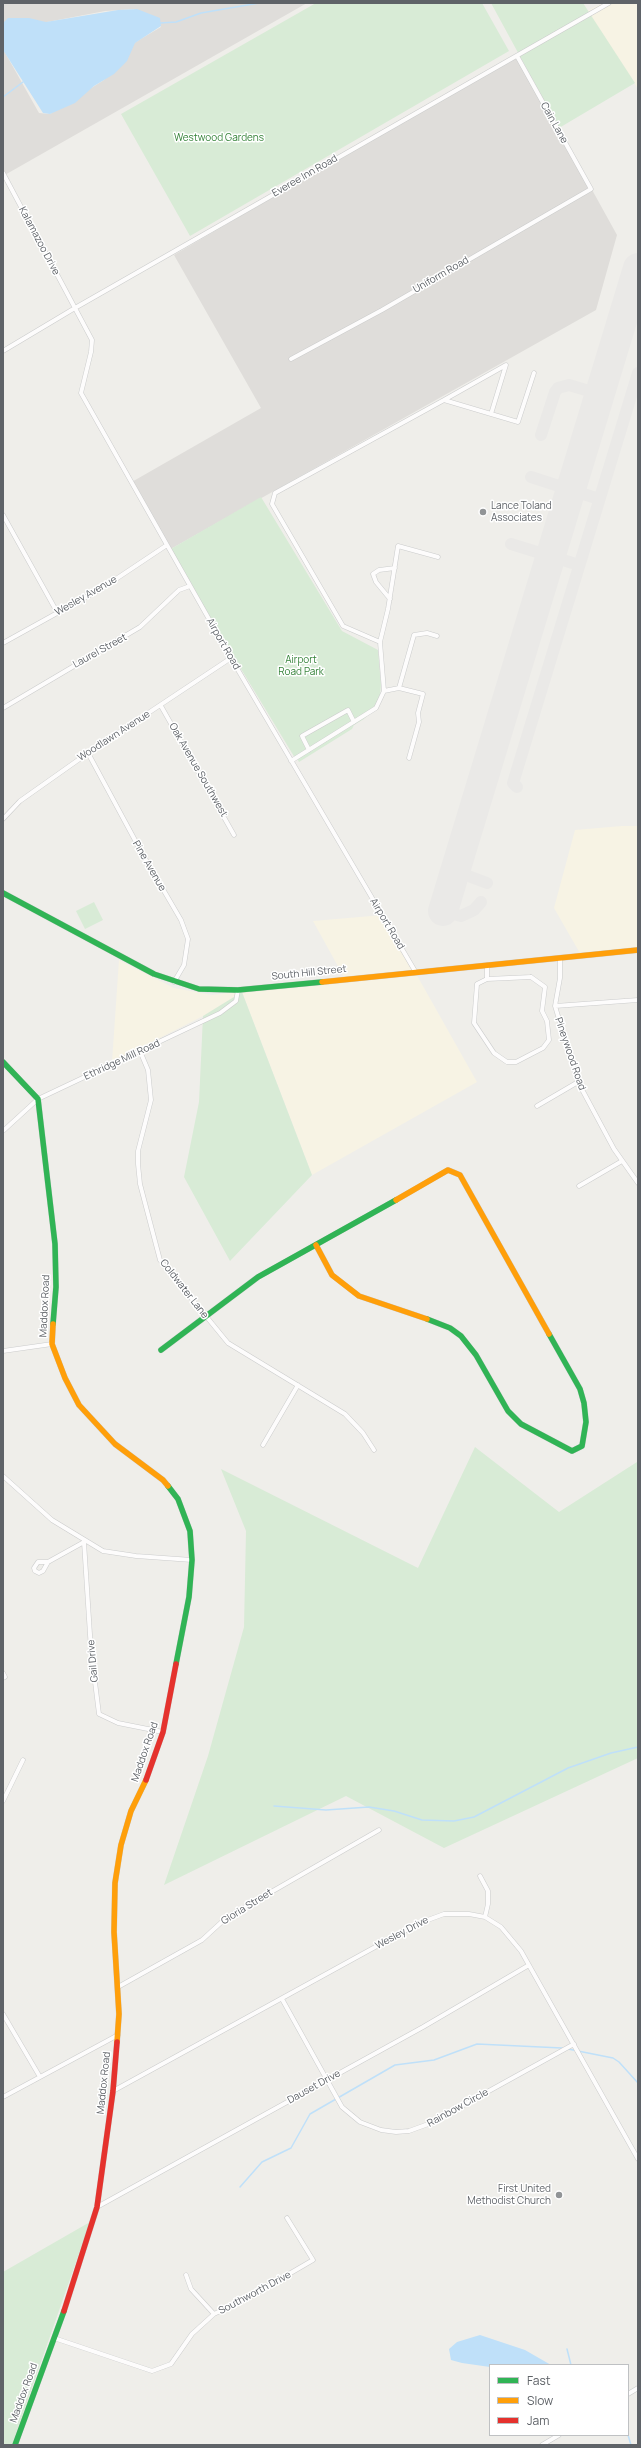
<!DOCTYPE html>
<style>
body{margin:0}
#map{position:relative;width:641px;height:2448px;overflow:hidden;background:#efeeea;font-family:Manrope,sans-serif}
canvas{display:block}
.frame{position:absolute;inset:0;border:4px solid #5f6368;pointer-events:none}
.legend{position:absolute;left:489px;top:2364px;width:140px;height:72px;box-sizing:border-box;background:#fff;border:1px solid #bfc1c3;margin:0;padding:5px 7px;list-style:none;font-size:12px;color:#5f6368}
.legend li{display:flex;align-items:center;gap:8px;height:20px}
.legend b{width:20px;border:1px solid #bfc1c3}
</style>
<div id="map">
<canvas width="641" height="2448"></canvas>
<div class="frame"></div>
<ul class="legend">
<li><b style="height:5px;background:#30b455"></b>Fast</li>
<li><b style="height:5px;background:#ff9f0a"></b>Slow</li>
<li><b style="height:5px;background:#e5322d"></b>Jam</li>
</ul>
</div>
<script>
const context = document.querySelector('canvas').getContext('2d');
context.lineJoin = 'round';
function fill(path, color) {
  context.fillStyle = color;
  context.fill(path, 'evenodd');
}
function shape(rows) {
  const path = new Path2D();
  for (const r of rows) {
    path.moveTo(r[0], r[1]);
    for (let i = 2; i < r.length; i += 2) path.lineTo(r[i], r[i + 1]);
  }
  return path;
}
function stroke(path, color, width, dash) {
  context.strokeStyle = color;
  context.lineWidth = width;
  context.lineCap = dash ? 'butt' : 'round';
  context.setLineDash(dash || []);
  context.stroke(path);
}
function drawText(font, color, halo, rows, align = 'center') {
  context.font = font + ' Manrope,sans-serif';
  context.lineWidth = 3;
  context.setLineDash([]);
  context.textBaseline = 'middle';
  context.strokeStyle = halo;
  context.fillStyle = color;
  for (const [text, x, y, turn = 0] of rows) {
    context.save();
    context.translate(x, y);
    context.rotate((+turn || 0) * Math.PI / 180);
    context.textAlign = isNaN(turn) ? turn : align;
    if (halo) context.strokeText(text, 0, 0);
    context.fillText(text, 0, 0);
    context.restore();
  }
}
fill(shape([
 [603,3,638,3,638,89,587,11],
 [622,826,638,826,638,948,581,955,554,908,575,830],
 [383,915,477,1082,312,1175,242,992,215,1010,112,1062,119,960,174,988,212,995,345,979,313,921]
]), '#f7f3e4');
fill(shape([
 [3,3,307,3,3,176,3,49,39,113,50,114,104,80,134,43,161,27,158,19,135,9,105,11,42,23,3,25],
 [517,54,617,235,596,310,169,550,130,483,261,408,174,255]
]), '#dfddda');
fill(shape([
 [316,3,482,3,509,51,190,236,121,114],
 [491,3,583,3,635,83,559,128],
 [261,497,342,631,378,650,381,685,379,703,364,719,354,725,352,729,299,762,297,758,295,758,169,550],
 [94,902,103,920,85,929,76,911],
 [242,992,312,1175,230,1261,184,1177,199,1102,203,1016],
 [475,1447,559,1512,637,1462,638,1450,638,1758,444,1848,346,1796,164,1885,208,1756,244,1627,246,1531,221,1469,418,1568],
 [90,2222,12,2445,3,2445,3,2272]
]), '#d8ebd6');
fill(shape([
 [137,9,160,18,161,26,135,43,127,61,114,74,94,86,75,103,50,114,43,113,3,50,3,23,8,18,29,18,46,22,118,10],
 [480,2335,525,2350,551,2365,490,2365,490,2367,462,2363,451,2360,449,2349,457,2342]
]), '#bfe0f9');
stroke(shape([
 [273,3,288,3],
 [160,23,176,22,201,13,259,3],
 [3,97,23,82],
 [274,1806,326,1810,369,1807,394,1811,422,1820,454,1821,474,1817,568,1768,611,1753,638,1747],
 [568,2049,613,2058,619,2062,638,2083],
 [240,2187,262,2162,291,2148,310,2114,395,2065,434,2060,477,2044,562,2048],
 [567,2349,571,2365],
 [628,2435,631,2445]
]), '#bfe0f9', 1.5);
stroke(shape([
 [541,435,555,392,558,388,569,385,599,394],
 [531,477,599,499],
 [511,544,579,565],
 [517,787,513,783,638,373],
 [455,871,487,883],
 [443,911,461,916,474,910,481,902]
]), '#eae9e7', 12);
stroke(shape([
 [443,911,638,268]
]), '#eae9e7', 30);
const street = shape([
 [3,173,92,340,91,352,81,393,231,658,415,971],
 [3,351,75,308,609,3],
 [291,359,382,310,591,189,517,56],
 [444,400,506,365,491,414],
 [3,515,57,612],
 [390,599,376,582,373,574,379,570,395,568],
 [380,642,388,609,398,546,438,557],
 [3,643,104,587,167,545],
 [399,688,414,635,427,633,437,636],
 [384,691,399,688,423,694,418,713,419,722,409,758],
 [161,706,234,835],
 [3,708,140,627,179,590,190,586],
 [309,750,302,736,348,710,354,722],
 [88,753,143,855,181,920,188,939,184,965,174,982],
 [291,761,376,708,384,691,380,642,343,626,272,504,275,493,444,400,518,422,534,373],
 [3,819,20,801,88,753,231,658],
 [560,959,560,978,555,1006,578,1082,614,1149,638,1183],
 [531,977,545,987,542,1011,547,1021,549,1040,543,1048,516,1062,507,1062,494,1053,474,1023,477,984,487,979,531,977],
 [487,979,487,965],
 [555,1006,638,1000],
 [140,1051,148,1070,151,1100,138,1151,138,1164,140,1184,160,1260,228,1343,345,1414,363,1433,374,1450],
 [537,1106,578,1082],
 [3,1131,38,1099,220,1013,236,1001,238,990],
 [579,1186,622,1161],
 [3,1351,52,1344],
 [263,1445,298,1385],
 [3,1476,52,1520,103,1551,136,1556,192,1560],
 [48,1562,38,1562,34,1568,35,1571,39,1573,43,1571,48,1562,84,1542,91,1650,99,1714,118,1723,163,1732],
 [3,1673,5,1677,3,1678],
 [3,1801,23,1760],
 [480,1876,488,1891,488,1904,485,1917],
 [118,1987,202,1940,226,1918,379,1830],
 [282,1999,342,2107,360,2122,381,2130,396,2132,409,2131,431,2123,574,2044],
 [3,2014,40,2077],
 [113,2091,417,1924,444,1914,469,1914,485,1917,501,1927,521,1951,638,2159],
 [3,2097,118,2035],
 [97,2207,423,2027,529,1965],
 [186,2275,191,2289,214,2314],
 [54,2338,152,2371,171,2364,192,2334,214,2314,246,2299,313,2260,287,2218],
 [628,2394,638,2388],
 [542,2445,559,2435]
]);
const fast = shape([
 [3,893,154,974,199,989,238,990,322,982],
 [3,1062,38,1099,55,1244,56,1287,53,1324],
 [427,1319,450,1328,461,1336,476,1355,508,1411,521,1424,572,1451,582,1446,586,1422,584,1403,580,1389,549,1334],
 [161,1350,258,1277,396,1200],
 [168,1486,178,1499,190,1531,192,1560,189,1597,176,1664],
 [15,2445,64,2311]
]);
const slow = shape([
 [322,982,638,950],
 [396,1200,448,1170,460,1175,549,1334],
 [316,1245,332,1275,359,1296,427,1319],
 [53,1324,52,1344,65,1378,79,1405,115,1444,163,1480,168,1486],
 [117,2042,119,2014,114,1932,115,1883,121,1845,131,1811,146,1780]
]);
const jam = shape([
 [146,1780,163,1732,176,1664],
 [64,2311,97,2207,113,2091,117,2042]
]);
stroke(street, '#cbcccc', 5);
stroke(fast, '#cacacb', 6);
stroke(slow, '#cacacb', 6);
stroke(jam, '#cacacb', 6);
stroke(street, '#fdfcfc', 4);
stroke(fast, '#30b455', 5.5);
stroke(slow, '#ff9f0a', 5.5);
stroke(jam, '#e5322d', 5.5);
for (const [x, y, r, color] of [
 [483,512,4,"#919496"],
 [559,2195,4,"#919496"]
]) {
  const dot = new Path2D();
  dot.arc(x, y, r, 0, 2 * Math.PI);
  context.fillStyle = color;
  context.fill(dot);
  stroke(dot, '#fff', 1.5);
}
drawText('10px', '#5f6368', '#fff', [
 ["Cain Lane",554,123,61],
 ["Everee Inn Road",305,176,-30],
 ["Kalamazoo Drive",39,241,62],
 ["Uniform Road",441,275,-30],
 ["Wesley Avenue",86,596,-30],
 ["Airport Road",223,644,60],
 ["Laurel Street",100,651,-29],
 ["Woodlawn Avenue",114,736,-33],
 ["Oak Avenue Southwest",198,770,60],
 ["Pine Avenue",149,866,60],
 ["Airport Road",387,924,59],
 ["South Hill Street",309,973,-6],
 ["Pineywood Road",570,1054,71],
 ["Ethridge Mill Road",122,1060,-25],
 ["Coldwater Lane",184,1289,52],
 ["Maddox Road",45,1306,-87],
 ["Gail Drive",93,1661,-95],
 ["Maddox Road",145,1752,-71],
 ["Gloria Street",247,1907,-32],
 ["Wesley Drive",402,1933,-28],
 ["Maddox Road",104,2083,-84],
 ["Dauset Drive",314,2087,-29],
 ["Rainbow Circle",458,2108,-29],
 ["Southworth Drive",255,2293,-28],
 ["Maddox Road",24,2393,-70]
]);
drawText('10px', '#348238', '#fff', [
 ["Westwood Gardens",219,138],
 ["Airport",301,660],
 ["Road Park",301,672]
]);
drawText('10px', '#5f6368', '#fff', [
 ["Lance Toland",491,506],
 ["Associates",491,518],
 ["First United",551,2189,"right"],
 ["Methodist Church",551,2201,"right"]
], 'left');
</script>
